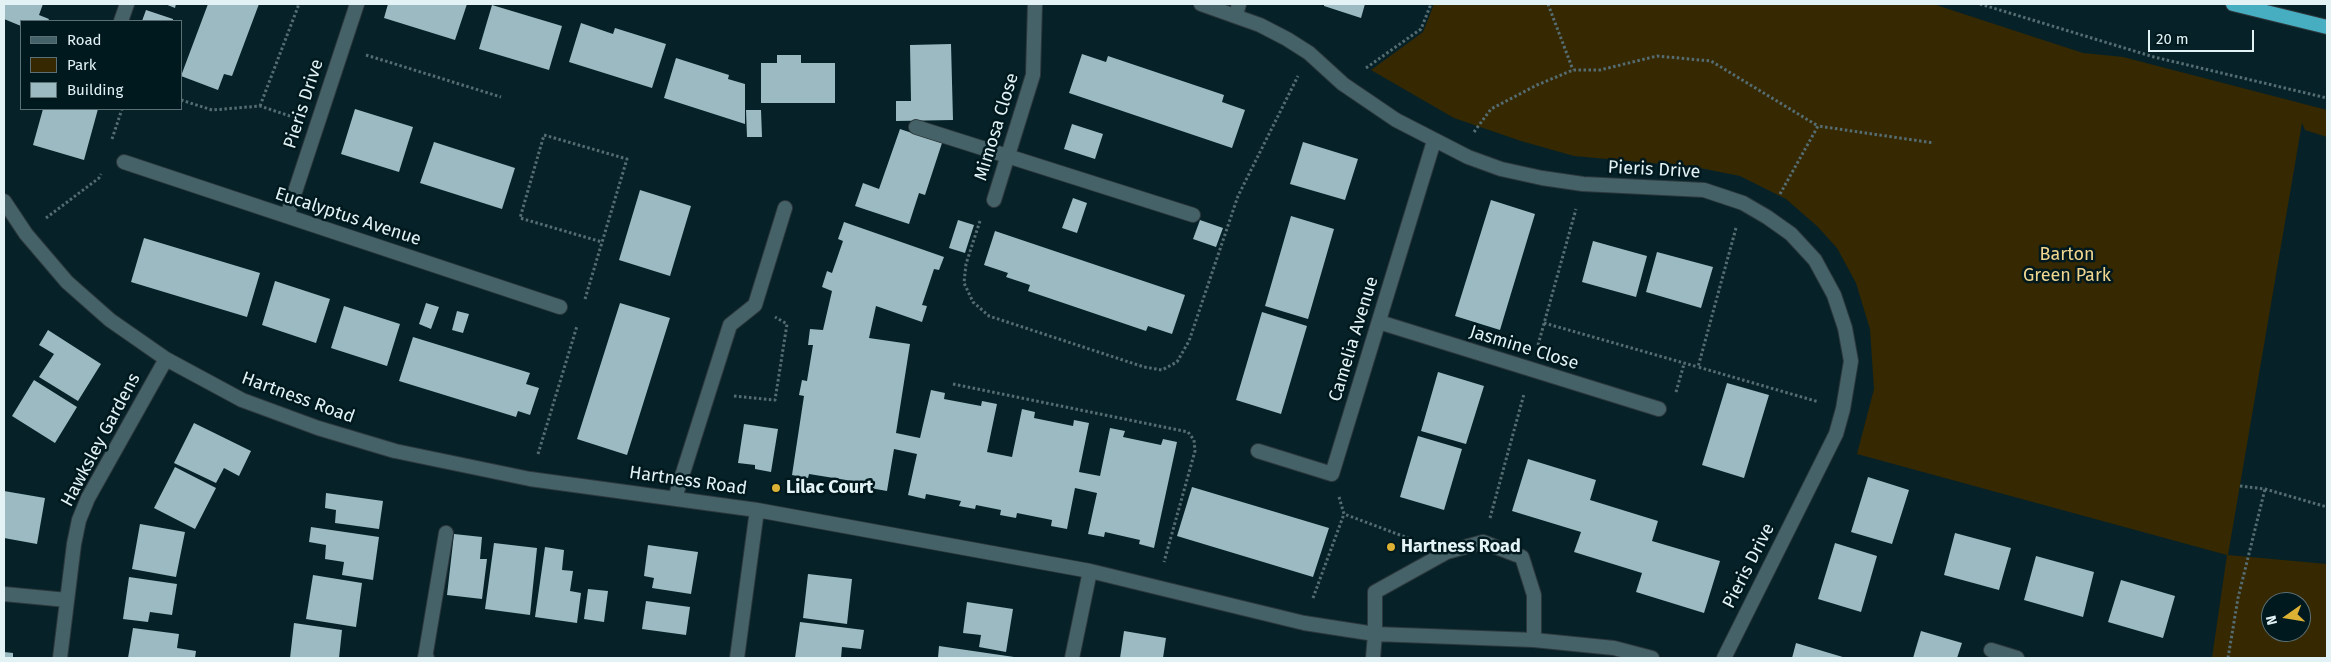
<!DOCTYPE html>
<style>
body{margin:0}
#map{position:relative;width:2331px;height:662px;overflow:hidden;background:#062228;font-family:"Fira Sans",sans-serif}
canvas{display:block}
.frame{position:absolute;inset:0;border:5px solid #e2f2f5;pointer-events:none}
.legend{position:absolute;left:20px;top:20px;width:162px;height:90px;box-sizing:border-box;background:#00191e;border:1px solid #5a7074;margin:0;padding:6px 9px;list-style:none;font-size:15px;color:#e2f2f5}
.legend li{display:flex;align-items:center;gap:10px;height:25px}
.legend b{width:25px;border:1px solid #5a7074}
.north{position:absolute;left:2261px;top:592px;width:50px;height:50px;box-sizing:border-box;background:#00191e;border:1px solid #5a7074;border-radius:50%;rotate:257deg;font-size:14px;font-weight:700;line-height:20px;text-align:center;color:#e2f2f5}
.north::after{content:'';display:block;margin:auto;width:18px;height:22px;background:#ddb133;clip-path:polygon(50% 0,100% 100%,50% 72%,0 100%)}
.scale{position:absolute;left:2148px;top:30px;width:106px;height:22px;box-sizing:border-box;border:2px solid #e2f2f5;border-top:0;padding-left:6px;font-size:15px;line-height:18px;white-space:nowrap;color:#e2f2f5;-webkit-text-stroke:4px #00191e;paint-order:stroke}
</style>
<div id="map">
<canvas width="2331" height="662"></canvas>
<div class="frame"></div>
<ul class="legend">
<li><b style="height:6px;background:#466269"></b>Road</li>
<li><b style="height:14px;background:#362800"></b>Park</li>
<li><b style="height:14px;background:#9bbac1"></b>Building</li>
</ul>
<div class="north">N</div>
<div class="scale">20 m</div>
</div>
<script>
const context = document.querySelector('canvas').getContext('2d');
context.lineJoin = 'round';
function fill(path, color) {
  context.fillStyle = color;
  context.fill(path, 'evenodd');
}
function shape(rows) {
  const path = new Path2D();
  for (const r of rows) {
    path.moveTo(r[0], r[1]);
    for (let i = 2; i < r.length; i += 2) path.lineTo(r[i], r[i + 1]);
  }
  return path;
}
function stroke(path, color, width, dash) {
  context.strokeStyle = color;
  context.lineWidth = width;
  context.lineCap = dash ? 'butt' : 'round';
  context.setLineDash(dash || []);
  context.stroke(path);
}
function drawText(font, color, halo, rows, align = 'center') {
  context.font = font + ' "Fira Sans",sans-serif';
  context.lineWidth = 5;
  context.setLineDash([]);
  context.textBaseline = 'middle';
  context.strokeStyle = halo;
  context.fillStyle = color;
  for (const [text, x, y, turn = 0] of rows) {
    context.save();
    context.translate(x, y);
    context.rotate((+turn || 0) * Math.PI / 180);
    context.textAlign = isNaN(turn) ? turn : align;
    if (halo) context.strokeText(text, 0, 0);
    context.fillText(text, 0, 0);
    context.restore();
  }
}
fill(shape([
 [1434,4,1933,4,2083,53,2123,57,2327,110,2327,137,2305,130,2302,123,2228,555,2327,564,2327,658,2212,658,2227,555,1857,454,1874,389,1870,329,1856,283,1837,248,1817,226,1786,199,1740,176,1695,167,1574,156,1521,141,1454,118,1371,70,1423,32],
 [2271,602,2301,602,2301,632,2271,632]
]), '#362800');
fill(shape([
 [4,4,43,4,39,15,49,19,48,21,21,21,21,26,4,19],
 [165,4,176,4,175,8],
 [208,4,259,4,232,76,224,74,218,90,181,76],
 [388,4,467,4,455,40,384,18],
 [1324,4,1365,4,1361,18,1324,6],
 [492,5,562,26,549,70,479,49],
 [146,10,173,19,173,21,142,21],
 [581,23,613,34,615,28,666,44,652,88,569,62],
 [951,44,953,120,896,121,896,101,911,101,910,45],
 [1082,54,1106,62,1108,56,1224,95,1222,102,1245,110,1232,148,1069,93],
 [777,55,801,55,801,63,835,63,835,103,761,103,761,63,777,63],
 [676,58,729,75,728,79,745,84,745,124,664,98],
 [43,109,98,109,84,160,33,145],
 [355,109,413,127,399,172,341,154],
 [746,110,761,110,762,137,747,137],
 [1072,124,1103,134,1095,159,1064,149],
 [900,129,942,143,925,195,919,193,909,224,855,206,863,183,879,189],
 [434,142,515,168,502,209,420,183],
 [1303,142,1358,159,1345,200,1290,184],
 [640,190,691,206,670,276,619,260],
 [1073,198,1087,203,1077,233,1062,228],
 [1491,200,1535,214,1500,330,1455,316],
 [1291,216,1334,229,1308,319,1265,306],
 [958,220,974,225,965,253,949,248],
 [1200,220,1223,228,1216,247,1193,239],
 [844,222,944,257,939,270,934,269,922,305,927,306,922,322,876,306,869,338,910,344,896,433,920,438,931,390,945,393,944,399,981,406,982,401,997,404,987,452,1012,457,1022,409,1035,412,1034,418,1073,426,1074,420,1089,423,1079,472,1100,476,1110,428,1125,431,1123,437,1161,445,1163,439,1177,442,1154,548,1139,544,1140,540,1105,532,1104,537,1088,534,1097,493,1075,488,1067,529,1051,526,1052,520,1017,513,1016,518,1000,515,1001,510,976,505,975,509,959,506,961,501,926,494,925,499,908,495,917,454,894,449,887,491,870,488,871,484,809,474,808,478,792,475,804,396,799,395,802,380,807,381,813,345,808,345,810,329,823,330,832,291,822,287,827,271,832,273,843,241,838,239],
 [995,231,1185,295,1172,334,1148,326,1146,331,1028,291,1030,285,1006,277,1008,273,984,265],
 [144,238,260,273,247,317,131,282],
 [1593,241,1647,256,1636,297,1582,282],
 [1657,252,1713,267,1701,308,1646,292],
 [275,281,330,299,316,343,262,325],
 [426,303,439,307,431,329,419,324],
 [620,303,670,318,627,455,577,439],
 [344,306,400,324,387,366,331,348],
 [457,311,469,314,463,333,452,330],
 [1262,312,1307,326,1281,414,1236,400],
 [48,330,101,364,78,401,39,377,54,354,39,345],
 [413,337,530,373,526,384,539,388,530,415,518,411,516,417,399,381],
 [1438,372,1484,386,1466,444,1421,431],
 [34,380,77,407,55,443,12,416],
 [1727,383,1769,395,1744,478,1702,465],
 [194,423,251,451,239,476,224,468,216,483,174,463],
 [744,424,778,429,771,472,755,469,755,465,738,463],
 [1418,436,1462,449,1444,510,1400,497],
 [1528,459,1596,480,1590,500,1658,521,1652,541,1720,561,1704,613,1636,592,1642,573,1574,552,1581,532,1512,511],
 [175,467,216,488,195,529,154,508],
 [1868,477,1909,490,1892,544,1851,532],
 [1192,487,1329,528,1313,577,1177,536],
 [4,491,45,498,37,544,4,538],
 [326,493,383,501,379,529,335,523,336,510,325,508],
 [140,524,185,532,176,577,132,569],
 [311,527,379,537,373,580,342,575,344,562,325,559,326,545,309,542],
 [1955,533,2011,548,1999,590,1944,575],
 [454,534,482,537,480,559,487,559,482,599,447,595],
 [494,543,537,548,530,615,485,609],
 [1835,543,1877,556,1861,612,1818,599],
 [648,545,698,552,691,594,652,588,654,578,644,576],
 [545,547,564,550,562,570,573,571,570,591,581,593,577,623,535,617],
 [2036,556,2094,572,2083,617,2024,600],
 [808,574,852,579,847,624,803,618],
 [313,575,362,583,356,627,306,619],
 [129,577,177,584,172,615,150,612,148,622,123,619],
 [2121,580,2175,596,2163,638,2108,622],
 [588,589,608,591,604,622,584,619],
 [646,601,690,607,686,635,642,629],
 [967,602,1013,609,1006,652,979,647,981,635,963,633],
 [800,622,864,630,861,649,842,647,841,658,795,658],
 [294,623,342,630,339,658,290,658],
 [133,628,179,634,177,648,196,651,195,658,128,658],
 [1124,631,1166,638,1163,658,1120,658],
 [1921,631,1962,643,1957,658,1913,658],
 [1796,643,1846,658,1792,658],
 [939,646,1014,657,1014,658,938,658],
 [4,652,13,653,13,658,4,658]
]), '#9bbac1');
const service = shape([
 [1236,15,1239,4],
 [121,21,127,4],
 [916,127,1193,215],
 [675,498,730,325,755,305,785,208],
 [1375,634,1375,592,1447,552,1483,542,1522,557,1534,595,1534,640],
 [425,658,446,533]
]);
const minor = shape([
 [1201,4,1260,25,1287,39,1309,53,1343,84,1396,120,1468,157,1501,169,1542,178,1583,184,1704,190,1743,203,1767,217,1791,234,1815,260,1834,295,1845,328,1851,361,1843,409,1836,434,1724,658],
 [124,162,560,307],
 [994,200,1033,75,1035,4],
 [4,201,26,234,67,282,110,320,166,359,242,400,318,428,395,451,530,479,757,510,1090,571,1304,623,1375,634,1534,640,1614,648,1652,658],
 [287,216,357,4],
 [1379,322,1659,409],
 [1258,451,1332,474,1434,141],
 [4,594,67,600],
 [1991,650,2017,658],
 [60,658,74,544,79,520,88,498,166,359],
 [425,658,427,658],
 [737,658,757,510],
 [1072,658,1090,571],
 [1373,658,1375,634]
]);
const trunk = shape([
 [2233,4,2327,27]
]);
stroke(service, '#2d393d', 16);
stroke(minor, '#2d393d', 16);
stroke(trunk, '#2d393d', 16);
stroke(shape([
 [1548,4,1573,70],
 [1980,4,2154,57,2327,98],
 [366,55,501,97],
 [1366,68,1421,29,1431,4],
 [181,100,212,110,260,106,293,117],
 [260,106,299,4],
 [1474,132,1491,109,1537,85,1573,70,1600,70,1657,56,1711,61,1818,126],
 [112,139,122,109],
 [1780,194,1818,126,1934,143],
 [46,218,99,178,101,174],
 [980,221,966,264,964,283,973,302,989,316,1144,367,1162,370,1177,362,1189,341,1238,196,1298,76],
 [1736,228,1698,367,1819,402],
 [585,299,627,159,544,135,520,218,602,242],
 [1544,323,1698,367],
 [1538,345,1576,209],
 [953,384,1188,432,1194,440,1195,451,1164,562],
 [1676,392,1684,364],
 [734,396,775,400,787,324,775,317],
 [538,454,577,326],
 [2240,486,2265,489,2327,507],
 [1339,497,1344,514,1416,541],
 [1490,518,1524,394],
 [1313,598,1344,514],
 [2228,658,2238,598,2265,489]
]), '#556d72', 3, [2.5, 2.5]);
stroke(service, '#466269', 14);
stroke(minor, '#466269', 14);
stroke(trunk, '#47adc1', 14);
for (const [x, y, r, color] of [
 [776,488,5,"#ddb133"],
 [1391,547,5,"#ddb133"]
]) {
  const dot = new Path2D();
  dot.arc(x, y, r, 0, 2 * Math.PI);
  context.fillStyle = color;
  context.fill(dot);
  stroke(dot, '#00191e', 2);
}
drawText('18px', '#e2f2f5', '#00191e', [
 ["Pieris Drive",304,104,-72],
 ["Mimosa Close",997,127,-73],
 ["Pieris Drive",1654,170,3],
 ["Eucalyptus Avenue",348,217,18],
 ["Camelia Avenue",1354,339,-73],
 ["Jasmine Close",1524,348,17],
 ["Hartness Road",298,398,20],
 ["Hawksley Gardens",101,440,-62],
 ["Hartness Road",688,481,8],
 ["Pieris Drive",1749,566,-63]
]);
drawText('18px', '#f1d690', '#00191e', [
 ["Barton",2067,255],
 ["Green Park",2067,276]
]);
drawText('bold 18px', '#e2f2f5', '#00191e', [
 ["Lilac Court",786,488],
 ["Hartness Road",1401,547]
], 'left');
</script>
